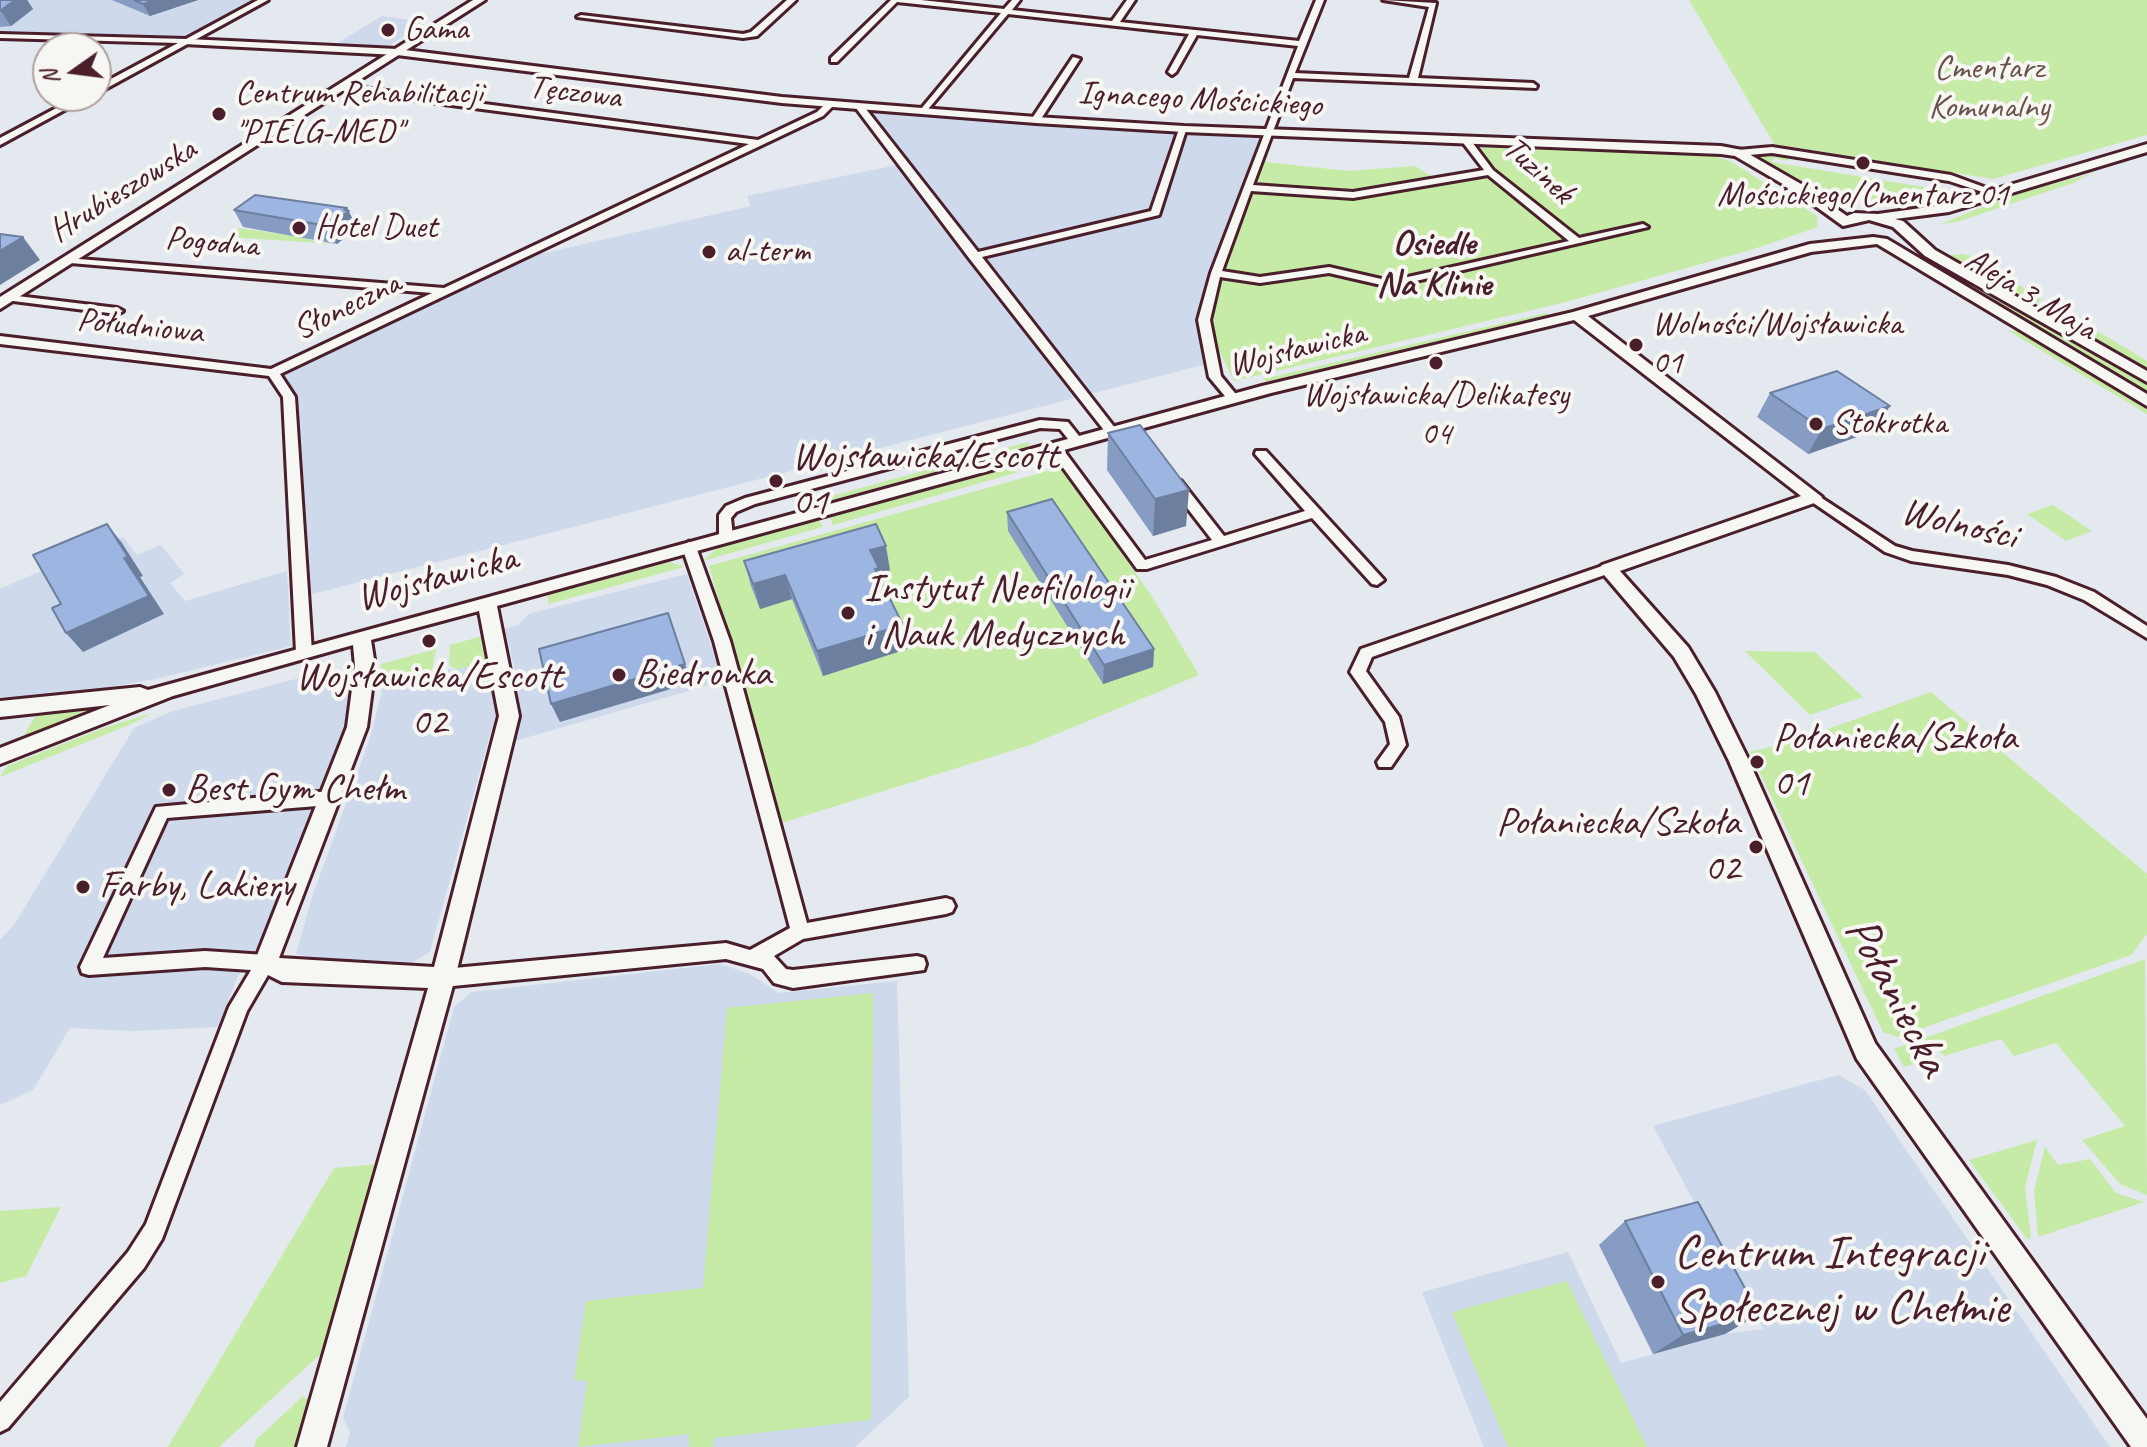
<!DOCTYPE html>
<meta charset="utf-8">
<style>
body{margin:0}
#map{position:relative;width:2147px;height:1447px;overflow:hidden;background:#e4e9ef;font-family:Caveat,sans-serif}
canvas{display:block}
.north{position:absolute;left:32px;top:32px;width:80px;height:80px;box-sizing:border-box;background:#f6f6f2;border:2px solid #b1a0a2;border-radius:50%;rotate:256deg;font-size:22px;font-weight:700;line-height:32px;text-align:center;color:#4a1f2b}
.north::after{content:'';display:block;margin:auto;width:28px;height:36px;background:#4a1f2b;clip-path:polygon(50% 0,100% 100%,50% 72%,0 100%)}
</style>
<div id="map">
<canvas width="2147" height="1447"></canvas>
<div class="north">N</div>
</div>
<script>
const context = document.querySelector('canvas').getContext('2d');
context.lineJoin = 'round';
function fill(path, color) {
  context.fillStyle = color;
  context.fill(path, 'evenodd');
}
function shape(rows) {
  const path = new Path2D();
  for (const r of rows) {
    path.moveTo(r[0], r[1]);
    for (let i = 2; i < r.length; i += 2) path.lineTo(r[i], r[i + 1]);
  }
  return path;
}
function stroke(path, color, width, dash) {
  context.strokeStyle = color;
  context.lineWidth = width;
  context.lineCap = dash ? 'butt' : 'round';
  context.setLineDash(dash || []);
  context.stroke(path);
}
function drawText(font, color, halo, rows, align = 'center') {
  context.font = font + ' Caveat,sans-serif';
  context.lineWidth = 8;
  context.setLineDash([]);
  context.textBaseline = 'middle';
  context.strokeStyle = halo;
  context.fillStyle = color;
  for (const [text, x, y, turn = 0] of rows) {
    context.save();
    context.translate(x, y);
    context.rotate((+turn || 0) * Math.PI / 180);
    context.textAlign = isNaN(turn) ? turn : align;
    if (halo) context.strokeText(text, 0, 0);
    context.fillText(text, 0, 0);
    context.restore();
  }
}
fill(shape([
 [0,0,254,0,183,38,0,33],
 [382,16,427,22,385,48,334,45],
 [859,106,1267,133,1204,320,1215,377,1203,365,301,597,291,413,273,373,505,262,751,206,747,196,902,164],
 [123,537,137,555,161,545,184,574,170,583,185,601,287,571,291,646,160,678,61,696,0,697,0,589,41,571,65,571,98,547],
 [687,574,723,681,515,741,518,685,505,629,518,625,528,614],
 [490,653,499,702,430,952,406,966,343,966,296,954,312,897,370,738,382,691,381,669,400,674,456,669],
 [330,670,334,675,355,671,352,709,270,929,238,976,218,1027,133,1031,70,1028,33,1090,0,1105,0,940,14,925,134,728,173,711],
 [720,964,748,973,779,993,897,981,909,1397,855,1447,346,1447,350,1432,343,1418,454,1007,472,992],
 [1838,1075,1865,1090,2110,1447,1484,1447,1422,1292,1568,1252,1621,1363,1725,1334,1763,1329,1653,1126]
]), '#ced9eb');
fill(shape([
 [1689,0,2147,0,2147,135,1993,179,1774,144],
 [1487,144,1700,151,1730,161,1817,216,1818,227,1754,249,1566,302,1234,381,1204,320,1257,161,1348,171,1415,166,1439,181,1490,171,1481,148],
 [1763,153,1789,155,1789,161,1773,158,1772,162,1948,191,1897,205,1836,197,1763,162,1759,157],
 [2111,163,2073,183,1957,222,1940,224,2020,192,2086,175],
 [238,228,311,238,309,240,337,244,227,237],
 [1963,254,1979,258,2042,300,2038,303,2021,300,1943,256],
 [1931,259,2147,383,2147,395,1925,260],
 [2042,311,2075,318,2147,361,2147,372],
 [1546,313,1549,315,1266,382,1263,379],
 [2014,328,2147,406,2147,414,2007,330,2017,332],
 [1028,442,1030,446,822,503,821,499],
 [1062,467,1153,598,1199,675,1030,745,782,823,709,566],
 [1001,469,1019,472,833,525,830,517],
 [2053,505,2092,531,2066,541,2027,514],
 [819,520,823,527,703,561,716,549],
 [670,562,684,567,549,604,547,595],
 [486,635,490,653,486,664,456,669,449,665,450,645],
 [436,649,432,670,400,674,381,669,381,664],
 [1745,651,1815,652,1863,697,1810,715],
 [1931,692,2147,874,2147,934,2131,955,1897,1037,1883,1032,1758,769,1763,768,1749,752,1792,742],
 [113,706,19,744,37,713],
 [153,713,129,725,0,777,7,766,106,727],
 [2145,959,2147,1195,2120,1184,2082,1140,2125,1126,2056,1043,2014,1056,2001,1039,1944,1056,1936,1047,1915,1054,1921,1062,1904,1067,1894,1049],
 [873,993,871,1420,714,1438,713,1447,689,1447,689,1434,578,1447,587,1381,574,1380,586,1301,703,1288,727,1008],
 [2037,1140,2025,1187,2031,1238,2027,1239,1969,1160],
 [2045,1147,2058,1165,2090,1159,2116,1193,2144,1202,2038,1237,2034,1191],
 [378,1164,325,1350,219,1447,168,1447,334,1168],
 [61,1207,26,1276,0,1283,0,1211],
 [1567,1281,1647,1447,1508,1447,1452,1312],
 [303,1396,312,1401,299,1447,254,1447,256,1440]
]), '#c6eba6');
const minor = shape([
 [258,0,268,0,96,94,96,87,178,43,0,38,0,34,186,39,258,0],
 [787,0,796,0,757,36,743,38,577,17,581,15,743,34,751,32,787,0],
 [891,0,921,0,1004,9,1012,0,1020,0,1012,10,1112,21,1127,0,1135,0,1120,22,1299,41,1316,0,1324,0,1295,73,1409,78,1429,7,1383,0,1436,3,1418,78,1533,83,1537,86,1536,88,1293,78,1253,185,1353,192,1484,170,1461,140,1466,137,1469,138,1493,170,1579,238,1643,224,1648,227,1390,287,1329,273,1260,283,1220,277,1210,320,1221,376,1239,398,1237,401,1229,401,1209,377,1198,320,1211,273,1298,46,1197,35,1176,72,1172,75,1168,72,1189,34,1008,14,924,114,919,111,921,109,1001,13,897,2,837,62,831,62,831,58,891,0],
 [1488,175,1569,241,1390,281,1329,267,1260,277,1222,271,1251,191,1353,198,1488,175],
 [1073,57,1080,59,1039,122,1033,122,1031,120,1073,57],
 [340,85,758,140,817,112,827,102,835,104,823,116,280,374,295,397,312,652,304,658,296,652,283,397,269,376,0,344,0,336,271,369,432,293,70,263,65,260,66,258,444,288,749,144,337,90,336,88,340,85],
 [79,96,90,96,0,145,0,138,79,96],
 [856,104,862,104,978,252,1151,211,1179,129,1187,127,1159,215,982,257,1115,428,1115,434,1107,434,969,258,856,108,856,104],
 [1772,147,1951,175,2003,194,1998,197,1949,181,1772,153,1738,156,1733,153,1738,150,1772,147],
 [9,295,117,308,123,311,117,314,5,300,5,296,9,295],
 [1040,420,1068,422,1083,441,1077,445,1072,444,1060,429,1040,428,755,504,736,512,731,518,733,537,731,540,721,540,719,537,719,515,726,506,745,498,1040,420],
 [1054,443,1059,444,1145,560,1212,540,1171,487,1171,481,1181,481,1224,536,1305,511,1255,454,1256,451,1266,451,1384,580,1377,585,1372,584,1312,518,1147,569,1137,569,1048,447,1054,443],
 [1814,493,1895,546,1912,551,2008,565,2056,577,2094,592,2147,626,2147,638,2084,600,2047,585,2008,575,1911,561,1885,552,1809,500,1807,497,1814,493],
 [689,542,696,547,730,641,807,923,946,898,952,900,955,906,952,912,946,914,803,939,774,956,786,969,793,970,917,956,924,958,926,964,924,970,793,988,774,983,763,969,726,959,443,987,436,984,434,978,436,972,443,969,726,943,750,950,790,928,714,641,682,547,689,542],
 [1608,564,1615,569,1613,572,1372,657,1366,671,1399,717,1406,745,1391,767,1379,767,1377,762,1390,744,1385,722,1350,672,1361,649,1608,564],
 [330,791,336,793,338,798,336,803,330,805,167,818,103,958,205,951,266,955,273,957,275,963,247,1011,162,1239,144,1268,8,1428,0,1432,0,1402,128,1252,146,1224,229,1007,251,970,205,967,89,975,82,973,80,967,156,807,330,791]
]);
const tertiary = shape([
 [188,39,397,49,782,97,1036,117,1184,126,1721,146,1742,150,1801,184,1847,216,1854,213,1878,214,1943,205,2147,144,2147,152,1949,212,1895,219,1903,221,1935,250,2147,371,2147,382,1925,256,1893,227,1869,220,1843,226,1793,190,1735,156,1721,154,1184,132,1036,123,782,103,397,55,184,44,183,42,188,39],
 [1873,237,1887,239,2147,394,2147,406,1877,244,1811,252,1588,316,1822,497,1820,501,1620,571,1688,647,1715,692,1749,761,1875,1043,2147,1419,2147,1447,2131,1447,1857,1059,1729,761,1696,694,1674,657,1599,569,1602,565,1801,496,1574,320,1271,393,497,606,519,716,455,978,327,1447,297,1447,428,988,282,982,258,970,254,963,347,727,355,666,353,645,173,696,0,764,0,748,110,705,0,717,0,701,140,687,148,690,1262,386,1573,312,1810,244,1873,237],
 [479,611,499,716,434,967,279,958,367,727,375,666,371,640,479,611]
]);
const secondary = shape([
 [473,0,485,0,0,309,0,297,473,0]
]);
stroke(minor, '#4a1f2b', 6);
stroke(tertiary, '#4a1f2b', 6);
stroke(secondary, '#4a1f2b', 6);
fill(minor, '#f6f6f2');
fill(tertiary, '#f6f6f2');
fill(secondary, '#f6f6f2');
fill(shape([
 [0,0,27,0,33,9,11,26,0,27],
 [112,0,198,0,150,16],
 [347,208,357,228,337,244,243,227,234,210],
 [1770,393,1874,431,1808,454,1757,417],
 [1108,433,1186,526,1153,536,1107,470],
 [1007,512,1154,649,1153,667,1103,684,1008,531],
 [744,561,890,570,880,574,881,581,907,649,823,676,792,599,760,609,751,586],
 [1625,1221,1759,1314,1725,1334,1653,1354,1599,1245]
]), '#869cc2');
fill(shape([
 [15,0,27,0,33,9,11,26,1,11],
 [155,0,198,0,150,16,143,4],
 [347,208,357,228,337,244,328,226],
 [23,237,40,260,0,285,0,251],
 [1890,406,1874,431,1808,454,1822,429],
 [1189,490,1186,526,1153,536,1155,499],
 [107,524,122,543,143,576,140,577,164,614,83,652,66,633,124,558],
 [886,546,890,570,880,574,883,592,870,550],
 [785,575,792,599,760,609,753,584],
 [903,625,907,649,823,676,817,651],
 [675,632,691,683,560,722,551,704],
 [1154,649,1153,667,1103,684,1104,665],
 [1759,1314,1725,1334,1653,1354,1683,1335]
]), '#6d7f9e');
const building = shape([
 [0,0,15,0,0,11,0,0],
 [134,0,155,0,143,4,134,0],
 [255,195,347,208,344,210,349,211,328,226,234,210,255,195],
 [0,234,23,237,0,251,0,234],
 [1837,371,1890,406,1822,429,1770,393,1837,371],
 [1140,425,1189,490,1155,499,1108,433,1140,425],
 [1052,499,1154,649,1104,665,1007,512,1052,499],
 [107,524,128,557,124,558,149,596,66,633,52,608,61,604,33,555,107,524],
 [876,524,886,546,870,550,879,568,875,569,903,625,817,651,785,575,753,584,744,561,876,524],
 [668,613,685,664,551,704,539,649,668,613],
 [1698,1202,1759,1314,1683,1335,1625,1221,1698,1202]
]);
fill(building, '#9cb5e1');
stroke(building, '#6d7f9e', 2);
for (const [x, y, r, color] of [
 [388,30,8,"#4a1f2b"],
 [219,114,8,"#4a1f2b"],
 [1863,163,8,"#4a1f2b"],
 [299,228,8,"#4a1f2b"],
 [709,252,8,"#4a1f2b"],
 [1636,345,8,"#4a1f2b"],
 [1436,363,8,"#4a1f2b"],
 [1816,424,8,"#4a1f2b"],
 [776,481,8,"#4a1f2b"],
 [848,613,8,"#4a1f2b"],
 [429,641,8,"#4a1f2b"],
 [619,675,8,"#4a1f2b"],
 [1757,762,8,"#4a1f2b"],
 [169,790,8,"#4a1f2b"],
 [1756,847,8,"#4a1f2b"],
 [83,887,8,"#4a1f2b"],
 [1658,1282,8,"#4a1f2b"]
]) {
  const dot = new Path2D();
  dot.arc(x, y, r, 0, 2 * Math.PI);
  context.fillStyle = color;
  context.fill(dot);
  stroke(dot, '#f6f6f2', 3);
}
drawText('34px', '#4a1f2b', '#f6f6f2', [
 ["Gama",404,30],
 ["Centrum Rehabilitacji",235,94],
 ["\"PIELG-MED\"",235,133],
 ["Mościckiego/Cmentarz 01",1863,196,"center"],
 ["Hotel Duet",315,228],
 ["al-term",725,252],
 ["Wolności/Wojsławicka",1652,325],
 ["01",1652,364],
 ["Wojsławicka/Delikatesy",1436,396,"center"],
 ["04",1436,435,"center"],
 ["Stokrotka",1832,424]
], 'left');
drawText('34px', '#69524a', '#f6f6f2', [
 ["Cmentarz",1989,69],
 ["Komunalny",1989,108]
]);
drawText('34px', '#4a1f2b', '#f6f6f2', [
 ["Tęczowa",575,93,7],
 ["Ignacego Mościckiego",1200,100,3],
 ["Tuzinek",1538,171,42],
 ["Hrubieszowska",123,191,-32],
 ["Pogodna",212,243,5],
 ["Aleja 3 Maja",2030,295,31],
 ["Słoneczna",347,307,-26],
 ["Południowa",140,327,6],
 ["Wojsławicka",1297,350,-14]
]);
drawText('bold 36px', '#4a1f2b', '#f6f6f2', [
 ["Osiedle",1434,245],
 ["Na Klinie",1434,286]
]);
drawText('40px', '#4a1f2b', '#f6f6f2', [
 ["Wojsławicka/Escott",792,458],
 ["01",792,504],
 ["Instytut Neofilologii",864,590],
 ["i Nauk Medycznych",864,636],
 ["Biedronka",635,675],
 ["Wojsławicka/Escott",429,678,"center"],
 ["02",429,724,"center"],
 ["Połaniecka/Szkoła",1773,739],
 ["01",1773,785],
 ["Best Gym Chełm",185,790],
 ["Połaniecka/Szkoła",1740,824,"right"],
 ["02",1740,870,"right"],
 ["Farby, Lakiery",99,887]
], 'left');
drawText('40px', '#4a1f2b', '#f6f6f2', [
 ["Wolności",1959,525,13],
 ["Wojsławicka",437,579,-15]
]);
drawText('48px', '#4a1f2b', '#f6f6f2', [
 ["Połaniecka",1896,997,62]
]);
drawText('48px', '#4a1f2b', '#f6f6f2', [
 ["Centrum Integracji",1674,1254],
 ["Społecznej w Chełmie",1674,1309]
], 'left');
</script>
